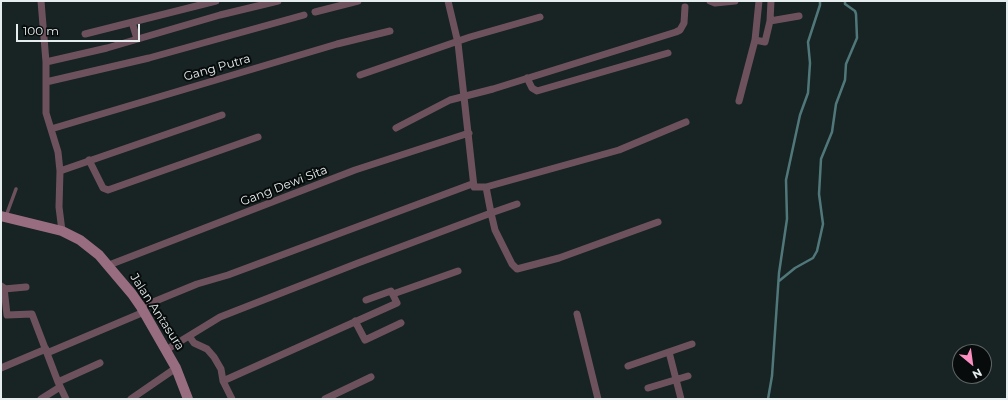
<!DOCTYPE html>
<style>
body{margin:0}
#map{position:relative;width:1008px;height:400px;overflow:hidden;background:#182323;font-family:Montserrat,sans-serif}
canvas{display:block}
.frame{position:absolute;inset:0;border:2px solid #e6edee;pointer-events:none}
.north{position:absolute;left:952px;top:344px;width:40px;height:40px;box-sizing:border-box;background:#070b0b;border:1px solid #606566;border-radius:50%;rotate:151deg;font-size:11px;font-weight:700;line-height:16px;text-align:center;color:#e6edee}
.north::after{content:'';display:block;margin:auto;width:14px;height:18px;background:#fc8fc2;clip-path:polygon(50% 0,100% 100%,50% 72%,0 100%)}
.scale{position:absolute;left:16px;top:24px;width:124px;height:18px;box-sizing:border-box;border:2px solid #e6edee;border-top:0;padding-left:5px;font-size:12px;line-height:14px;white-space:nowrap;color:#e6edee;-webkit-text-stroke:3px #070b0b;paint-order:stroke}
</style>
<div id="map">
<canvas width="1008" height="400"></canvas>
<div class="frame"></div>
<div class="north">N</div>
<div class="scale">100 m</div>
</div>
<script>
const context = document.querySelector('canvas').getContext('2d');
context.lineJoin = 'round';
function shape(rows) {
  const path = new Path2D();
  for (const r of rows) {
    path.moveTo(r[0], r[1]);
    for (let i = 2; i < r.length; i += 2) path.lineTo(r[i], r[i + 1]);
  }
  return path;
}
function stroke(path, color, width, dash) {
  context.strokeStyle = color;
  context.lineWidth = width;
  context.lineCap = dash ? 'butt' : 'round';
  context.setLineDash(dash || []);
  context.stroke(path);
}
function drawText(font, color, halo, rows, align = 'center') {
  context.font = font + ' Montserrat,sans-serif';
  context.lineWidth = 4;
  context.setLineDash([]);
  context.textBaseline = 'middle';
  context.strokeStyle = halo;
  context.fillStyle = color;
  for (const [text, x, y, turn = 0] of rows) {
    context.save();
    context.translate(x, y);
    context.rotate((+turn || 0) * Math.PI / 180);
    context.textAlign = isNaN(turn) ? turn : align;
    if (halo) context.strokeText(text, 0, 0);
    context.fillText(text, 0, 0);
    context.restore();
  }
}
stroke(shape([
 [779,281,795,268,813,258,817,251,823,224,819,194,821,159,832,132,836,104,845,80,846,64,857,38,856,14,855,11,845,4,845,1],
 [768,399,772,376,779,273,787,219,786,180,800,115,808,93,810,63,808,42,820,5,820,1]
]), '#50787a', 2.5);
stroke(shape([
 [6,216,16,189]
]), '#6d525d', 3.5);
stroke(shape([
 [41,1,46,62,46,113,58,152,60,171,59,207,62,231],
 [448,1,458,43,474,187,486,187,619,150,686,122],
 [710,1,715,3,735,1],
 [759,1,755,40,765,42,770,21,771,1],
 [315,12,358,1],
 [770,21,799,16],
 [132,22,137,39],
 [85,34,216,1],
 [46,62,107,48,220,15,278,1],
 [360,75,470,37,540,17],
 [527,78,532,88,537,91,668,53],
 [46,82,149,58,304,15],
 [739,101,755,40],
 [396,128,450,100,493,89,676,32,680,30,684,23,685,7],
 [51,129,337,44,390,31],
 [89,160,103,188,108,190,258,137],
 [60,171,222,115],
 [486,187,491,213,517,204],
 [109,265,355,170,469,133],
 [1,286,4,288,7,315,32,314,58,382,66,399],
 [4,289,26,287],
 [393,294,458,271],
 [141,307,197,284,228,275,472,184],
 [577,314,598,399],
 [355,321,365,340,401,323],
 [189,336,194,343,207,349,214,357,221,369,223,381,232,399],
 [166,350,220,317,358,263,491,213,495,230,512,264,517,269,559,258,658,222],
 [669,352,681,399],
 [47,353,144,312],
 [628,366,692,344],
 [1,368,46,349],
 [223,381,397,303,391,291,366,300],
 [58,382,100,363],
 [648,388,688,376],
 [41,399,60,387],
 [131,399,176,368],
 [325,399,371,377]
]), '#6d525d', 7);
stroke(shape([
 [1,216,62,231,80,240,99,255,132,294,141,307,176,368,188,399]
]), '#996d80', 10);
drawText('12px', '#e6edee', '#070b0b', [
 ["Gang Putra",217,68,-16],
 ["Gang Dewi Sita",284,186,-21],
 ["Jalan Antasura",157,312,57]
]);
</script>
